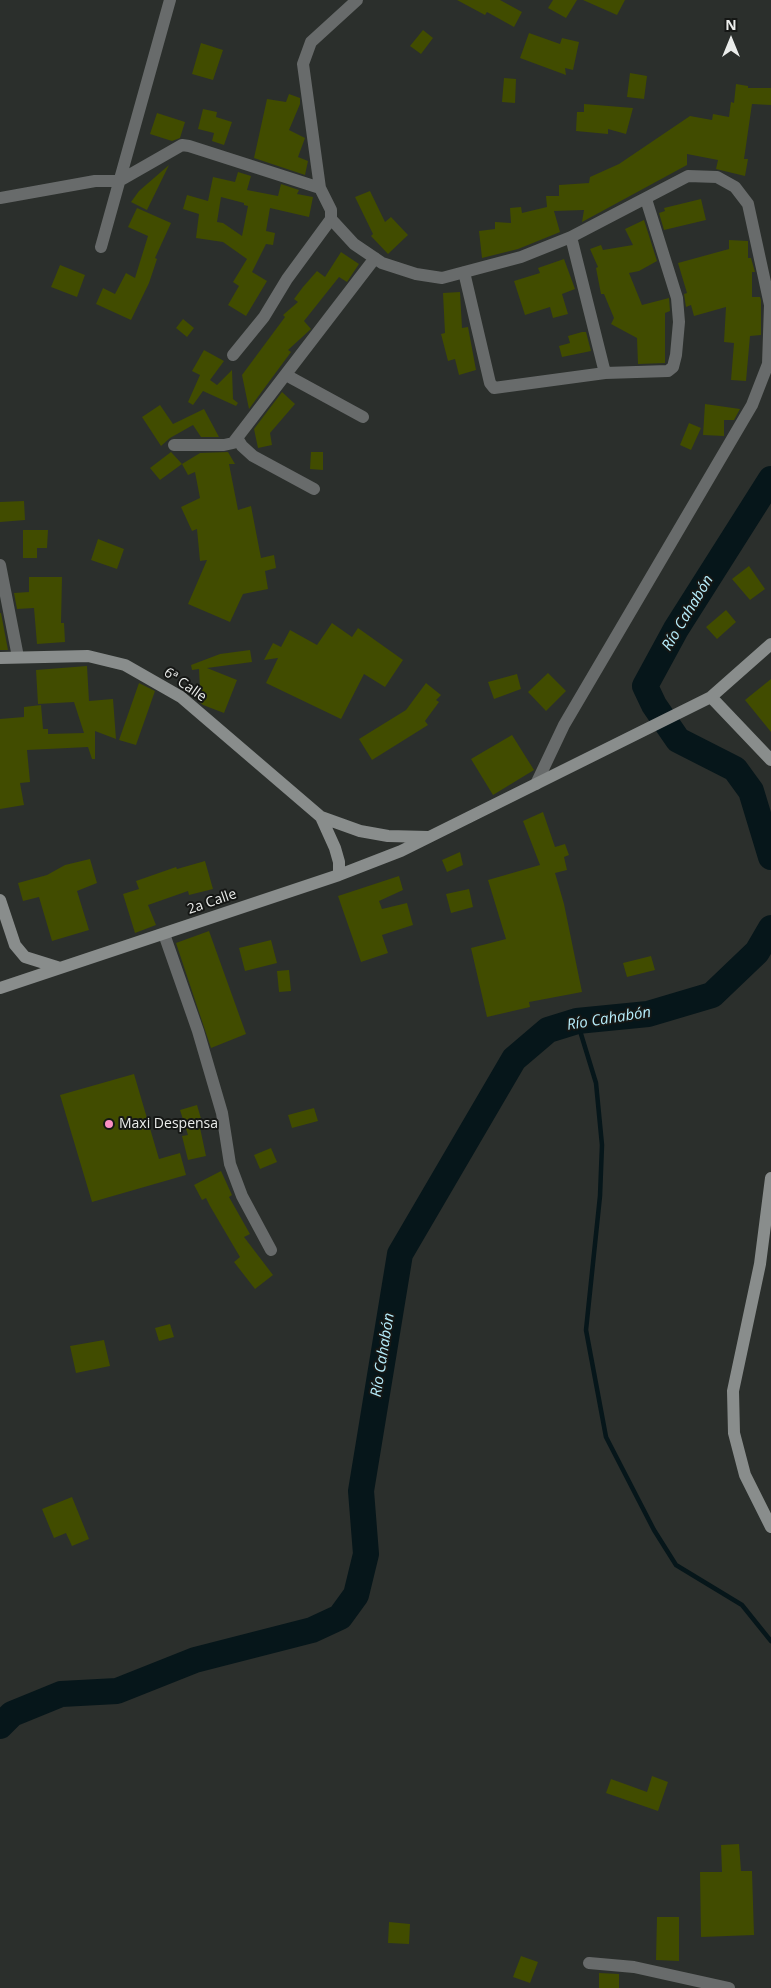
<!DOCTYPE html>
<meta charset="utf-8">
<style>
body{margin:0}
#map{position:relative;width:771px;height:1988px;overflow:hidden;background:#2b2f2c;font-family:"Open Sans",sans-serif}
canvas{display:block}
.north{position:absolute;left:706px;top:15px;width:50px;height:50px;-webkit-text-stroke:4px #151715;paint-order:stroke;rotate:0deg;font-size:14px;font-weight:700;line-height:20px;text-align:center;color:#ebedeb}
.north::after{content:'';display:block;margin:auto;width:18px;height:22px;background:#ebedeb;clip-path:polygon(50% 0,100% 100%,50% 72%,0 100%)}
</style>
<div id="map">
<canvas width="771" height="1988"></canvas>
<div class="north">N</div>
</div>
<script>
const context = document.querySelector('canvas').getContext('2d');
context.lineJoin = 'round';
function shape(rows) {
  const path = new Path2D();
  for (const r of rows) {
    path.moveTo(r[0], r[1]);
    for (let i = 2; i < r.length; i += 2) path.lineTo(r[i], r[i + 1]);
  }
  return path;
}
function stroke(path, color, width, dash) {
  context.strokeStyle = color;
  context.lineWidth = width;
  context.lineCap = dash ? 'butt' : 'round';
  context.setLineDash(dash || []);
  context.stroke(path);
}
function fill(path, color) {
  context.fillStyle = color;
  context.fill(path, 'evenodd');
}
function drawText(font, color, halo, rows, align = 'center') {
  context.font = font + ' "Open Sans",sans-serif';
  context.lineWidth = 4;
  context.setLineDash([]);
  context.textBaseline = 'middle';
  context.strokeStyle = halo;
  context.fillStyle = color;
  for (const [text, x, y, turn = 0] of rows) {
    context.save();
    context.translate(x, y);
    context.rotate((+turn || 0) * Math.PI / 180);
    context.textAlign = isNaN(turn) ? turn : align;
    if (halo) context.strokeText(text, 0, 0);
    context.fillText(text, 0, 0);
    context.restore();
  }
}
stroke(shape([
 [577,1021,596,1083,602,1145,600,1196,586,1330,606,1437,654,1530,676,1565,742,1605,771,1641]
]), '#06161a', 4.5);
stroke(shape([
 [771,479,676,629,645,686,654,705,678,740,735,769,751,791,771,857],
 [0,1726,12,1714,61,1694,117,1691,195,1660,312,1630,340,1617,356,1595,366,1554,361,1491,400,1254,514,1059,548,1030,577,1021,648,1014,712,995,757,952,771,928]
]), '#06161a', 26);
fill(shape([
 [457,0,500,0,522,12,514,27,487,12,485,15],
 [553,0,577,0,566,18,548,8],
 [583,0,625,0,617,15],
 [423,30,433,38,421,54,410,46],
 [529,33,560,44,562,38,579,42,573,70,565,68,566,75,520,58],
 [201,43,223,50,213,80,192,74],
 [630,73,647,76,644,99,627,97],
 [504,78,516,79,515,103,502,102],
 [736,84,748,86,748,88,771,88,771,105,752,104,744,159,748,159,745,176,716,169,718,160,687,154,687,165,582,222,584,210,554,211,560,232,518,249,482,258,479,231,495,229,495,222,511,223,510,208,521,207,522,213,547,207,546,196,559,196,559,185,589,183,590,177,619,164,690,116,712,120,713,114,729,117,731,102,734,103],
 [289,94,300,98,300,104,289,130,305,138,298,157,308,161,305,175,254,158,267,99,286,102],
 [584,104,633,108,626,134,608,129,608,134,576,131,577,112,584,112],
 [203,109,217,112,216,117,232,122,224,145,212,141,214,133,198,129],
 [157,113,185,122,180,138,172,141,150,134],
 [169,165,147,210,131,202,139,191],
 [238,172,251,176,247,190,278,196,281,184,299,190,297,194,313,197,309,217,270,208,266,231,275,233,273,245,266,244,252,272,267,281,246,316,228,305,239,286,233,282,247,259,223,242,196,238,199,214,183,209,187,195,208,201,213,177,235,182],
 [221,197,244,203,244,205,248,206,242,236,223,223,217,222],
 [370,191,385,222,391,217,408,235,388,254,371,236,373,234,355,197],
 [701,199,706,220,664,230,659,213,665,211,664,208],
 [137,208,171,223,155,258,157,259,149,283,131,320,96,304,103,288,115,294,126,273,135,278,148,236,128,227],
 [644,220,657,261,639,271,629,273,642,305,669,298,670,311,665,313,665,363,638,364,637,338,611,324,614,318,604,294,601,294,596,268,598,267,590,249,601,245,603,250,633,245,625,229],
 [729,240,748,241,748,258,751,258,755,272,752,272,752,297,760,297,761,300,761,335,750,336,746,381,731,380,734,343,724,342,726,307,694,316,691,305,686,307,684,294,687,293,678,263,729,249],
 [341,252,359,264,347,282,339,277,304,321,311,329,288,350,291,352,249,409,242,375,285,317,283,315,298,302,294,299,303,287,317,271,325,277],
 [564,259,575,289,562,294,568,314,553,318,550,307,525,315,514,281,540,273,538,268],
 [60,265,85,275,77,297,51,287],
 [460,292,462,328,468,327,476,370,459,375,455,359,448,361,441,334,445,333,443,293],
 [183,319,194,328,187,337,176,328],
 [582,332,586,332,591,351,562,357,559,346,570,343,568,336],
 [204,350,224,361,210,380,217,385,232,370,233,399,238,403,236,406,203,391,193,405,188,402,200,375,192,371],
 [282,392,295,404,270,433,272,445,258,448,254,429],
 [705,404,740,409,734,420,724,420,724,436,703,435],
 [160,405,173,424,204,409,219,437,201,437,193,425,170,438,161,446,142,417],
 [689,423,701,428,691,450,680,445],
 [171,452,182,464,160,480,150,468],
 [228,452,235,464,229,464,238,510,251,506,261,558,274,555,276,568,265,571,268,589,243,594,230,622,188,604,207,560,200,561,197,529,192,531,181,507,200,498,195,472,188,475,182,464,200,453],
 [311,452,323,452,323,470,310,469],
 [24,501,25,520,0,522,0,502],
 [23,530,48,530,47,548,37,548,37,558,23,558],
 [98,539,124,549,117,569,91,560],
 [749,566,765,589,750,600,732,579],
 [29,577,62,577,61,623,64,623,65,642,37,644,34,608,17,609,14,593,29,592],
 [726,610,736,622,717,639,706,627],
 [0,613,1,613,8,650,0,650],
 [332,623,352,637,358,628,403,660,385,687,364,674,341,719,266,683,278,658,264,660,273,643,281,647,290,630,317,645],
 [250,650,252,662,207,668,237,680,224,713,203,705,196,699,200,688,199,669,192,670,191,665,220,654],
 [87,666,89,701,113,699,116,739,95,731,95,759,92,759,88,747,27,750,30,782,20,783,24,805,0,809,0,719,24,717,24,707,41,705,43,729,48,729,48,734,84,733,74,702,38,704,36,670],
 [548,673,566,691,546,711,528,692],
 [517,674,521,689,494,699,488,682],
 [771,679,771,732,745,700],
 [139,683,155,691,136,745,119,740],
 [426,683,441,695,436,700,439,702,425,721,428,725,372,760,359,739,406,710],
 [512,735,534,770,493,795,471,759],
 [543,812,555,847,565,844,569,855,564,857,567,870,555,873,564,904,582,992,529,1002,530,1007,487,1017,471,948,506,939,488,880,540,865,523,821],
 [460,852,463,865,447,872,442,860],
 [90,859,97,883,77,891,89,930,52,941,39,897,23,901,18,883,47,875,65,865],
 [205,861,213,889,189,895,188,891,148,905,156,925,135,933,123,894,139,889,136,881,176,867,177,869],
 [399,876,403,890,379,901,382,909,407,903,413,925,382,935,388,953,361,962,338,896],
 [469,889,473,907,451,913,446,894],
 [209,931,246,1034,211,1048,176,943],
 [271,940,277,963,245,971,239,948],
 [651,956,655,970,627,977,623,963],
 [289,970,291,991,279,992,277,971],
 [134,1074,159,1159,180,1153,186,1175,92,1202,60,1095],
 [197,1105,202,1122,199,1123,206,1156,188,1160,182,1136,188,1135,180,1110],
 [314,1108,318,1121,292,1128,288,1115],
 [271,1148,277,1162,260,1169,254,1155],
 [221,1171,232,1195,229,1197,250,1234,244,1237,273,1275,255,1289,234,1262,240,1257,210,1206,206,1198,202,1200,194,1185],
 [170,1324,174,1337,159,1341,155,1328],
 [104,1340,110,1366,76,1373,70,1346],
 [72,1497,89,1539,72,1546,66,1533,54,1538,42,1509],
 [652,1776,668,1782,658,1811,606,1793,611,1779,647,1792],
 [739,1844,741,1871,752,1871,754,1935,701,1937,700,1872,722,1872,721,1845],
 [657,1917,679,1917,679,1961,656,1960],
 [389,1922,410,1924,409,1944,388,1943],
 [521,1956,538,1962,530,1983,513,1977],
 [599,1973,619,1974,619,1988,599,1988]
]), '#414c00');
stroke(shape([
 [357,0,311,42,303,64,320,188,331,210,331,219,354,244,382,263,416,274,442,278,521,257,571,237,688,176,717,177,735,187,748,204,770,305,768,364,752,405,564,725,536,784],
 [0,198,95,181,119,181,182,145,189,146,320,188],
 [571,237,605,373],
 [101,247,170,0],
 [464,272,490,383,494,388,605,373,668,371,673,367,676,355,679,322,677,298,646,199],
 [233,355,264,317,287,279,331,219],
 [286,375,363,417],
 [237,438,242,446,253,456,314,489],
 [174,445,224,445,233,443,375,258],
 [0,565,18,657],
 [164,934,198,1031,222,1113,230,1164,242,1196,271,1250],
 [589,1963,634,1967,729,1988]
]), '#686b6b', 12);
stroke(shape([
 [0,658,88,656,125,665,181,697,321,817,360,831,388,836,428,837],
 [711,697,771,760],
 [321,817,335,848,339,862,339,875],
 [0,900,15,945,25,957,57,967],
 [0,988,339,875,401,851,711,697,771,644],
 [771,1178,760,1264,733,1391,734,1433,745,1475,771,1527]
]), '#898d8c', 12);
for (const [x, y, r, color] of [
 [109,1124,5,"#fb8fc3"]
]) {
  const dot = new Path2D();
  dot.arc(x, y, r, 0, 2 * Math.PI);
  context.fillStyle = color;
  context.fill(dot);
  stroke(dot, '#151715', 2);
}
drawText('14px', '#ebedeb', '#151715', [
 ["6ª Calle",185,685,35],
 ["2a Calle",212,902,-19]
]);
drawText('14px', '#ebedeb', '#151715', [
 ["Maxi Despensa",119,1124]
], 'left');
drawText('italic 15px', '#b7eefc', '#151715', [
 ["Río Cahabón",688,613,-59],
 ["Río Cahabón",609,1019,-9],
 ["Río Cahabón",383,1355,-81]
]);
</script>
